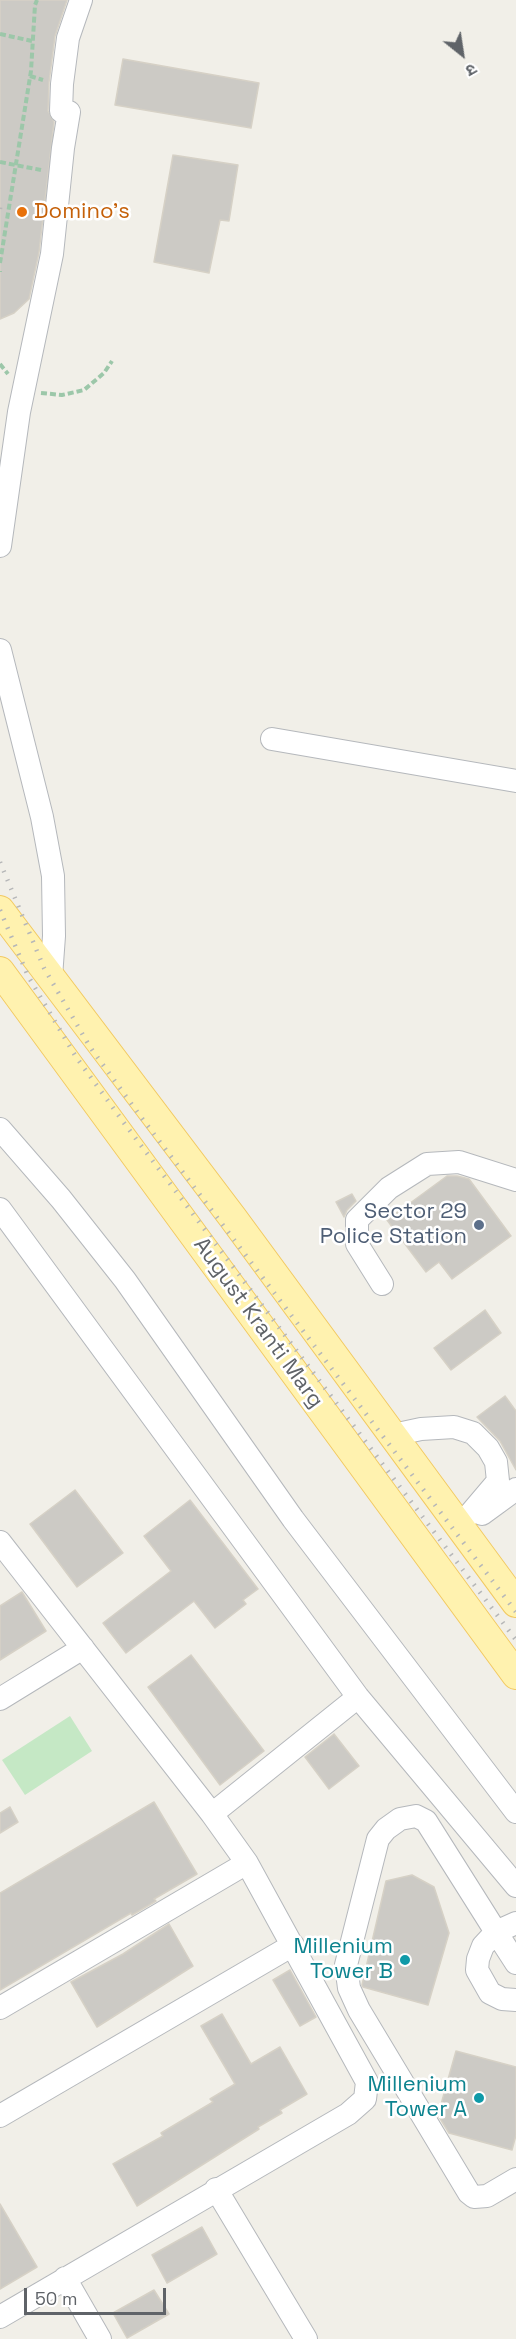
<!DOCTYPE html>
<meta charset="utf-8">
<style>
body{margin:0}
#map{position:relative;width:516px;height:2339px;overflow:hidden;background:#f1efe8;font-family:"Space Grotesk","Noto Sans Devanagari",sans-serif}
canvas{display:block}
.north{position:absolute;left:432px;top:24px;width:60px;height:60px;-webkit-text-stroke:4px #fff;paint-order:stroke;rotate:150deg;font-size:16px;font-weight:700;line-height:24px;text-align:center;color:#5f6368}
.north::after{content:'';display:block;margin:auto;width:21px;height:27px;background:#5f6368;clip-path:polygon(50% 0,100% 100%,50% 72%,0 100%)}
.scale{position:absolute;left:24px;top:2288px;width:142px;height:27px;box-sizing:border-box;border:3px solid #5f6368;border-top:0;padding-left:8px;font-size:18px;line-height:21px;white-space:nowrap;color:#5f6368;-webkit-text-stroke:4px #fff;paint-order:stroke}
</style>
<div id="map">
<canvas width="516" height="2339"></canvas>
<div class="north">उ</div>
<div class="scale">50 m</div>
</div>
<script>
const context = document.querySelector('canvas').getContext('2d');
context.lineJoin = 'round';
function fill(path, color) {
  context.fillStyle = color;
  context.fill(path, 'evenodd');
}
function shape(rows) {
  const path = new Path2D();
  for (const r of rows) {
    path.moveTo(r[0], r[1]);
    for (let i = 2; i < r.length; i += 2) path.lineTo(r[i], r[i + 1]);
  }
  return path;
}
function stroke(path, color, width, dash) {
  context.strokeStyle = color;
  context.lineWidth = width;
  context.lineCap = dash ? 'butt' : 'round';
  context.setLineDash(dash || []);
  context.stroke(path);
}
function drawText(font, color, halo, rows, align = 'center') {
  context.font = font + ' "Space Grotesk",sans-serif';
  context.lineWidth = 5;
  context.setLineDash([]);
  context.textBaseline = 'middle';
  context.strokeStyle = halo;
  context.fillStyle = color;
  for (const [text, x, y, turn = 0] of rows) {
    context.save();
    context.translate(x, y);
    context.rotate((+turn || 0) * Math.PI / 180);
    context.textAlign = isNaN(turn) ? turn : align;
    if (halo) context.strokeText(text, 0, 0);
    context.fillText(text, 0, 0);
    context.restore();
  }
}
fill(shape([
 [70,1716,92,1751,25,1795,2,1760]
]), '#c5e8c5');
const building = shape([
 [0,0,67,0,55,36,49,82,48,111,54,122,39,252,29,299,14,313,0,319,0,0],
 [123,59,259,83,251,128,115,105,123,59],
 [173,155,238,165,229,221,220,220,209,273,154,262,173,155],
 [447,1176,457,1176,469,1179,511,1236,452,1279,439,1262,426,1272,387,1220,447,1176],
 [352,1194,356,1201,347,1210,344,1217,336,1202,352,1194],
 [485,1310,501,1333,451,1370,434,1348,485,1310],
 [505,1396,516,1411,516,1470,500,1441,477,1417,505,1396],
 [75,1490,123,1553,77,1587,30,1524,75,1490],
 [190,1500,258,1589,243,1600,246,1604,215,1628,194,1601,126,1653,103,1623,171,1571,144,1536,190,1500],
 [22,1592,46,1631,0,1660,0,1606,22,1592],
 [191,1655,264,1751,220,1785,148,1687,191,1655],
 [334,1734,359,1766,329,1789,305,1757,334,1734],
 [154,1802,197,1874,154,1899,156,1901,132,1915,131,1913,0,1990,0,1893,154,1802],
 [10,1807,18,1822,0,1833,0,1813,10,1807],
 [412,1875,434,1887,449,1933,428,2005,363,1987,362,1985,386,1881,412,1875],
 [169,1924,193,1966,97,2027,71,1982,123,1954,169,1924],
 [290,1970,316,2017,300,2026,273,1980,290,1970],
 [222,2014,251,2064,280,2047,307,2094,280,2110,282,2113,258,2127,259,2129,137,2206,113,2164,163,2136,161,2133,213,2102,210,2099,235,2084,201,2026,222,2014],
 [456,2051,516,2067,516,2135,512,2150,449,2133,438,2115,456,2051],
 [0,2204,37,2267,0,2289,0,2204],
 [202,2227,217,2254,167,2283,152,2255,202,2227],
 [154,2290,169,2314,127,2338,113,2313,154,2290]
]);
fill(building, '#cccac5');
stroke(building, '#d6d1c6', 1.5);
const minor = shape([
 [0,546,19,412,52,254,63,148,69,112,61,111,62,84,68,38,81,0],
 [0,650,42,817,53,876,54,936,51,977],
 [272,739,516,781],
 [0,1129,61,1199,125,1280,293,1519,516,1812],
 [0,1209,358,1697,516,1886],
 [382,1284,357,1244,357,1220,389,1188,427,1164,459,1162,516,1180],
 [393,1435,421,1429,454,1427,473,1433,488,1448,496,1462,498,1481,470,1514,457,1523],
 [482,1514,516,1489],
 [0,1542,212,1814,247,1863,367,2082,365,2099,348,2114,0,2317],
 [0,1699,83,1648],
 [212,1814,358,1697],
 [516,1923,496,1932,426,1821,416,1816,400,1819,386,1829,378,1839,346,1965,349,1988,359,2010,469,2193,474,2197,487,2196,516,2179],
 [516,1963,496,1932,483,1946,478,1959,477,1970,490,1993,502,1999,516,2000],
 [0,2008,247,1863],
 [0,2116,293,1945],
 [216,2189,306,2339],
 [65,2278,100,2339]
]);
const major = shape([
 [0,910,233,1218,516,1603],
 [0,971,516,1675]
]);
stroke(minor, '#b5b8bc', 24);
stroke(major, '#f2c960', 30);
stroke(shape([
 [0,34,32,41],
 [30,76,43,80],
 [0,162,41,170],
 [0,263,31,71,35,5,37,0],
 [0,271,0,272],
 [0,364,8,374],
 [41,393,62,395,84,390,104,373,112,361]
]), '#9cc7a9', 4, [6, 3]);
stroke(minor, '#fff', 22);
stroke(major, '#fff2af', 28);
stroke(shape([
 [0,209,1,201],
 [0,862,44,968,90,1047,141,1117,516,1612],
 [0,910,28,976,76,1057,127,1127,516,1640]
]), '#b6b7b8', 4.5, [1.5, 8]);
for (const [x, y, r, color] of [
 [22,212,6,"#e8710a"],
 [479,1225,6,"#5c6f8a"],
 [405,1960,6,"#0f9aa8"],
 [479,2098,6,"#0f9aa8"]
]) {
  const dot = new Path2D();
  dot.arc(x, y, r, 0, 2 * Math.PI);
  context.fillStyle = color;
  context.fill(dot);
  stroke(dot, '#fff', 2);
}
drawText('22px', '#c56008', '#fff', [
 ["Domino's",34,212]
], 'left');
drawText('22px', '#4e5e75', '#fff', [
 ["Sector 29",467,1212],
 ["Police Station",467,1237]
], 'right');
drawText('22px', '#5f6368', '#fff', [
 ["August Kranti Marg",258,1323,54]
]);
drawText('22px', '#0d838f', '#fff', [
 ["Millenium",393,1947],
 ["Tower B",393,1972],
 ["Millenium",467,2085],
 ["Tower A",467,2110]
], 'right');
</script>
